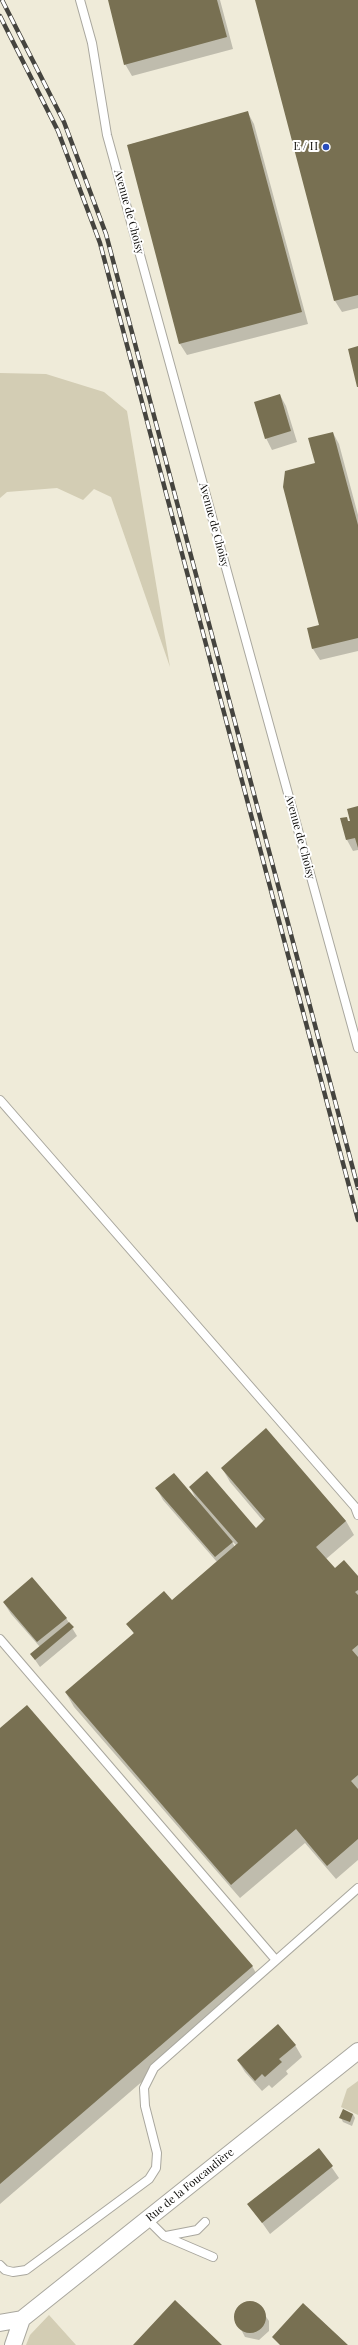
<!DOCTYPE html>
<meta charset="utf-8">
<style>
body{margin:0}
canvas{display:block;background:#f6f4ea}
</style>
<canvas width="358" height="2345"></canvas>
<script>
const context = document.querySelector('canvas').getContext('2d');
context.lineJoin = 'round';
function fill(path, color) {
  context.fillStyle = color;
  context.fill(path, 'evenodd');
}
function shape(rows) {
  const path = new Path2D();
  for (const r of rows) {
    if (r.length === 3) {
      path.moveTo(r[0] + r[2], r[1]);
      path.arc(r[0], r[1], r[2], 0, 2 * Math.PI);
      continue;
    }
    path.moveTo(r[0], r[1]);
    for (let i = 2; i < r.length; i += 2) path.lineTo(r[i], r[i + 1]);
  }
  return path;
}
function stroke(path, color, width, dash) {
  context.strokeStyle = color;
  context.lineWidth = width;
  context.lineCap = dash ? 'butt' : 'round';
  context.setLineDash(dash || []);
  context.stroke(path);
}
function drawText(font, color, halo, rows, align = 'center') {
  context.font = font + ' "Playfair Display",serif';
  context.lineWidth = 4;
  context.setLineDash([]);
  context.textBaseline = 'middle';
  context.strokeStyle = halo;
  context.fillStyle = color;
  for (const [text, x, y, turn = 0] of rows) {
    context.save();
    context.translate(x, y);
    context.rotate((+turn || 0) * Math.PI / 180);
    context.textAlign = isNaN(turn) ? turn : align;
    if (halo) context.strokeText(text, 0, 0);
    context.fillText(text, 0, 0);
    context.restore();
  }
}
fill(shape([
 [0,0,358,0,358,2345,0,2345]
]), '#efebd9');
fill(shape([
 [0,373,46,374,104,392,127,411,170,667,111,497,94,489,83,500,57,488,7,492,0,498],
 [358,2081,358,2115,341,2107,347,2089],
 [49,2315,76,2345,26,2345,30,2335]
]), '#d3cdb4');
fill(shape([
 [109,0,220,0,233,49,132,76,125,64],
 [256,0,358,0,358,308,342,312,335,301],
 [248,113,254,124,308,324,187,355,180,344,128,145],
 [280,395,286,406,297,442,272,450,266,438],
 [333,433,339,444,358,515,358,651,320,660,313,649,320,626,316,464],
 [358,807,358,850,353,851,347,840,341,819,352,822],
 [266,1430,346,1521,354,1535,326,1559,337,1573,358,1578,358,1860,336,1879,305,1843,240,1898,74,1707,66,1693,134,1634,128,1624,172,1601,217,1562,163,1500,157,1489,198,1503,190,1487,256,1529,264,1522,230,1482,222,1468],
 [231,1540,237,1546,235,1547],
 [4,1603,66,1618,77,1636,40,1667,31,1654,40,1647,11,1614],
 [0,1730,252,1966,260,1980,0,2204],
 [295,2045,302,2057,286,2071,288,2074,272,2088,269,2085,262,2091,245,2072,238,2061],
 [353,2114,355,2118,352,2126,343,2122,341,2118],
 [319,2149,339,2178,270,2234,249,2204],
 [249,2303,258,2305,269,2321,269,2331,259,2340,245,2337,236,2320,240,2307]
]), '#0003');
fill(shape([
 [108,0,217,0,227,37,124,65],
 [255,0,358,0,358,295,334,301],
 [248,111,302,312,179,344,127,145],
 [358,346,358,387,357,387,348,349],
 [280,394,291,431,265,439,254,402],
 [333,432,358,525,358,638,312,649,307,628,319,625,283,487,285,471,315,463,308,438],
 [358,806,358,848,355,838,346,840,340,818,347,817,348,821,350,821,347,809],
 [266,1428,346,1521,316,1547,335,1568,344,1560,358,1576,358,1590,355,1592,358,1595,358,1645,352,1650,358,1657,358,1775,351,1781,358,1789,358,1839,327,1866,296,1829,231,1885,65,1692,134,1633,126,1624,164,1591,172,1600,238,1543,189,1487,207,1471,256,1528,265,1519,221,1468],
 [174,1473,233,1542,215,1557,155,1488],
 [32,1577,67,1618,37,1642,3,1602],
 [69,1622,74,1627,35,1660,30,1654],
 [27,1705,253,1966,0,2184,0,1728],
 [278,2024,296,2045,279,2059,282,2062,265,2077,262,2074,255,2081,237,2060],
 [343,2109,353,2114,350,2122,339,2118],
 [319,2148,333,2166,262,2223,247,2204],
 [175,2300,222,2345,133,2345],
 [250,2317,16],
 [303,2303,348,2345,280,2345,272,2337]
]), '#787052');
const lane = shape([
 [80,0,92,43,107,135,358,1048],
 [0,1100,355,1507,358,1515],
 [0,1639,275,1959],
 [147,2219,164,2236,213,2257],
 [166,2236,197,2230,205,2222],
 [0,2265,5,2270,13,2272,26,2270,149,2179,156,2168,157,2153,145,2106,144,2088,154,2068,358,1888]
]);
const street = shape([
 [0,2323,22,2319,358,2051],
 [13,2345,22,2319]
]);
stroke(lane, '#a9a79e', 10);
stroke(street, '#a9a79e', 18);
stroke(lane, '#fff', 8);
stroke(street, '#fff', 16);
const rail = shape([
 [2,0,64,122,106,234,358,1188],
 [0,16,58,131,100,243,358,1220]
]);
stroke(rail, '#45443f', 4.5);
stroke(rail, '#fff', 3, [9]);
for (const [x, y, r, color] of [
 [326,147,4,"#274cbb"]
]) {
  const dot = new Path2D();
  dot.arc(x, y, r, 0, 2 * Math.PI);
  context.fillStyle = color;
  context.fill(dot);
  stroke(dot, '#fff', 1.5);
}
drawText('11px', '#0d0c09', '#fff', [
 ["E / H",318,147]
], 'right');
drawText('11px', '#0d0c09', '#fff', [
 ["Avenue de Choisy",129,212,75],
 ["Avenue de Choisy",214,525,75],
 ["Avenue de Choisy",300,837,75],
 ["Rue de la Foucaudière",190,2185,-39]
]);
</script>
